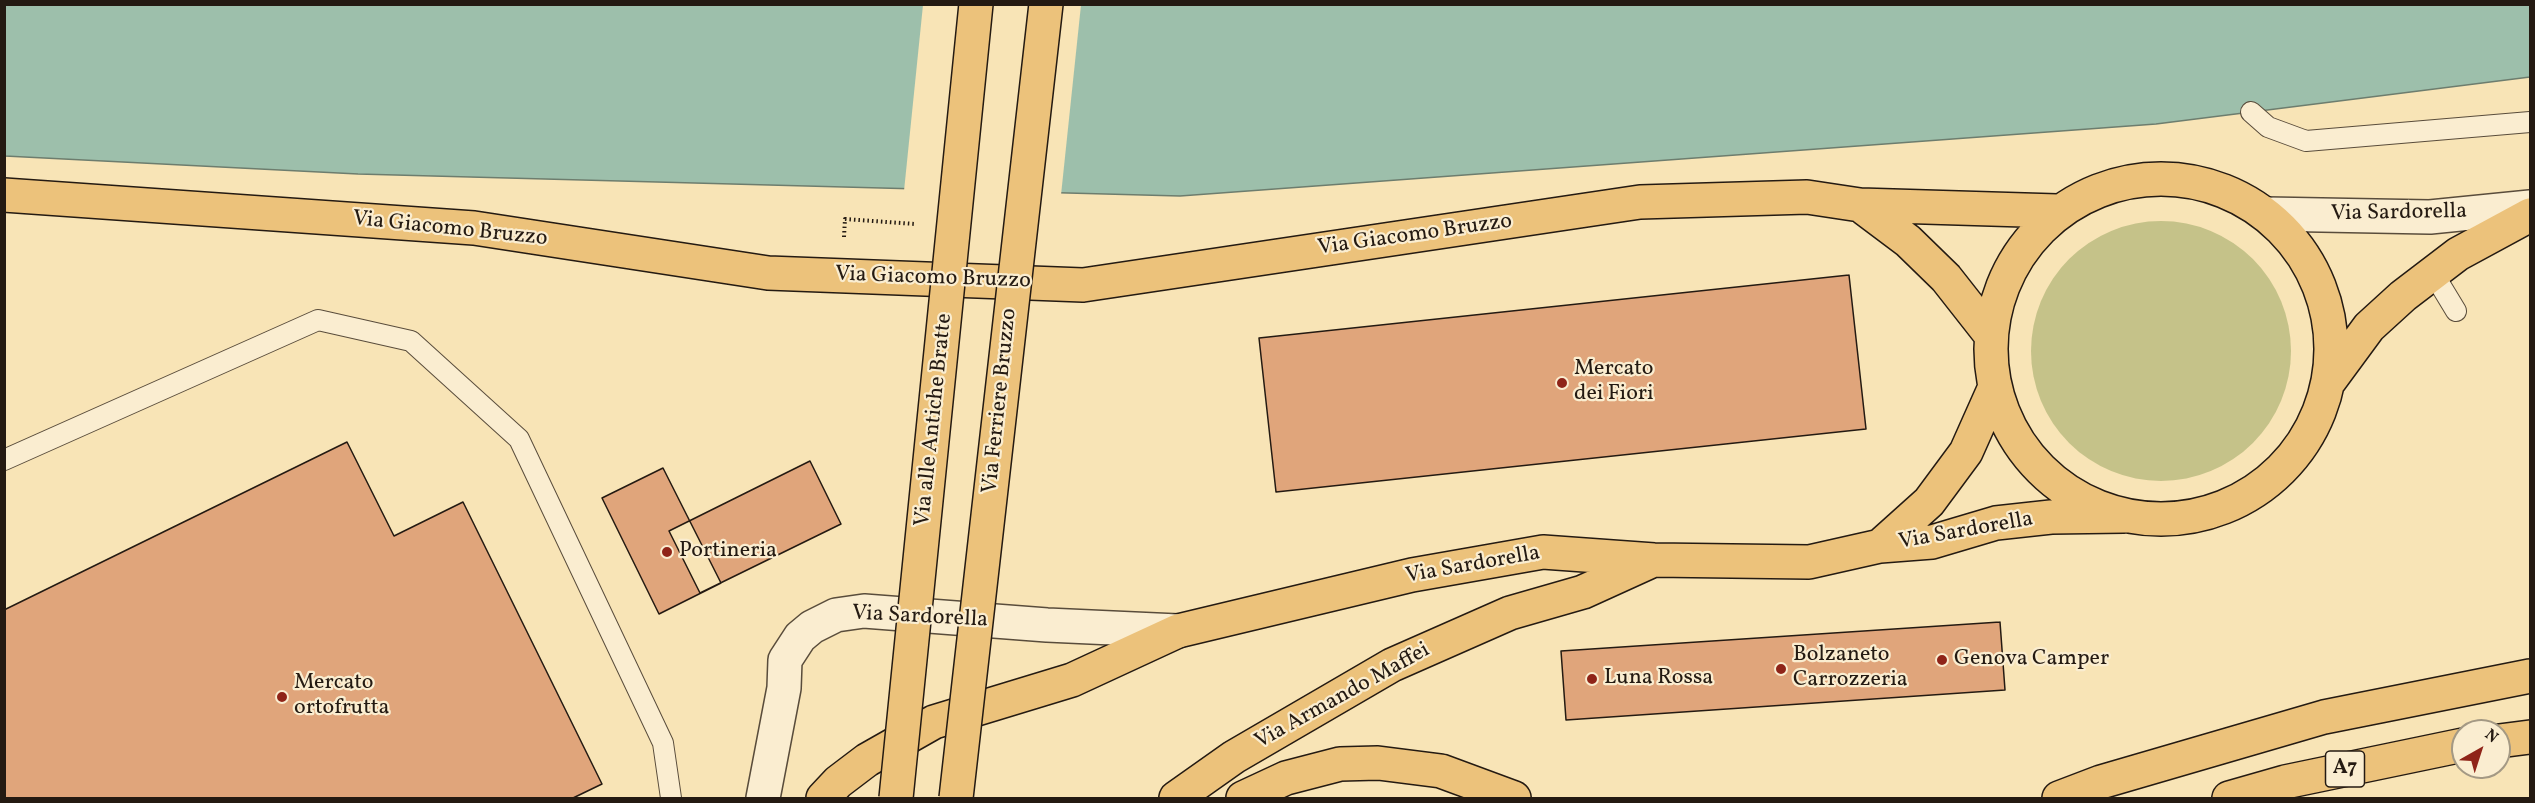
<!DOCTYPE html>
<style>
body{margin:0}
#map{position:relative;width:2535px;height:803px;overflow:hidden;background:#f8e4b6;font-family:Vollkorn,serif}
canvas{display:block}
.frame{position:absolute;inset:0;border:6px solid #241a12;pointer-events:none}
.north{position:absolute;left:2451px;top:719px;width:60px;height:60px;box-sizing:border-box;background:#faedd0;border:2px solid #a49984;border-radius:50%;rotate:39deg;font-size:16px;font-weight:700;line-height:24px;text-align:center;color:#241a12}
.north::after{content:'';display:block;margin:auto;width:21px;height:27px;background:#8f2418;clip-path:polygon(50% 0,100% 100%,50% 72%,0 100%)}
</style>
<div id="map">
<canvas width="2535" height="803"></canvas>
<div class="frame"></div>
<div class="north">N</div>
</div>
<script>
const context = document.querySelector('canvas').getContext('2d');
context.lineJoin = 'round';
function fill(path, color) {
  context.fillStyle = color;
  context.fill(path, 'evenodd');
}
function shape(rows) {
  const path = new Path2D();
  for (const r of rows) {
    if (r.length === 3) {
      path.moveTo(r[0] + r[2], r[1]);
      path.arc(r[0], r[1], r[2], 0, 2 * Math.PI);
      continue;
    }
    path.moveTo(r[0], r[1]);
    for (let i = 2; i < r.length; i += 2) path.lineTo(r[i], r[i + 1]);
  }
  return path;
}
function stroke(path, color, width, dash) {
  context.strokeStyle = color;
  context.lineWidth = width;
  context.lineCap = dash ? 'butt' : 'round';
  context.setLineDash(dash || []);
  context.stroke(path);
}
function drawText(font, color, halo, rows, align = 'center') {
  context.font = font + ' Vollkorn,serif';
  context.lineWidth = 4.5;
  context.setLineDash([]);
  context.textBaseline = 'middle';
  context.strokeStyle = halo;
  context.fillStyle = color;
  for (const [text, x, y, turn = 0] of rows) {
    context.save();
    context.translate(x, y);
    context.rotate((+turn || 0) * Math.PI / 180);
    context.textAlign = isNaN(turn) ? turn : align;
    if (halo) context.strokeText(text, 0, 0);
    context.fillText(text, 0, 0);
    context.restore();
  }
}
fill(shape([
 [2161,351,130]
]), '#c5c289');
const water = shape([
 [2530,4,2530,77,2156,124,1180,196,358,174,5,156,4,5,2530,4]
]);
fill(water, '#9dbfab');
stroke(water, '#6d7d6e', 1.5);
fill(shape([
 [923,5,1081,5,1061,195,904,191]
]), '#f8e4b6');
const building = shape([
 [1849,275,1866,429,1276,492,1259,338,1849,275],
 [347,442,394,536,463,502,602,784,573,798,4,798,4,610,347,442],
 [810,461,841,524,700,593,669,531,810,461],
 [663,468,721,583,659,614,602,498,663,468],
 [2000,622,2005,690,1566,720,1561,651,2000,622]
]);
fill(building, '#e0a57b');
stroke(building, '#241a12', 1.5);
const lane = shape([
 [2251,112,2268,127,2306,141,2530,122],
 [2433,273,2456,311],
 [4,460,318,320,411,341,519,439,663,743,671,798]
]);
const street = shape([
 [2267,214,2430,217,2530,207],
 [763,798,784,688,785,660,800,637,812,627,836,615,864,611,1047,625,1178,631]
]);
const primary = shape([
 [2161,349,170],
 [4,195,474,228,768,273,1083,285,1640,202,1807,197,1860,205,2057,211],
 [1860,205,1908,241,1946,278,1990,334],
 [2330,380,2369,327,2403,296,2458,254,2530,215],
 [1880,546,1929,502,1966,452,1995,387],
 [823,798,838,782,867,760,934,722,1072,680,1178,631,1412,575,1543,552,1654,560,1809,562,1880,546,1932,542,1996,523,2051,517,2124,516],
 [1176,798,1234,757,1392,665,1510,613,1583,592,1649,562]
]);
const highway = shape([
 [2499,741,2530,737],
 [1243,798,1286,778,1340,764,1378,763,1441,771,1514,798],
 [2059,798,2101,782,2324,717,2530,676],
 [2229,798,2285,782,2463,745]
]);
stroke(lane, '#594c3b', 22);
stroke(street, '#594c3b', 36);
stroke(primary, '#241a12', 36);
stroke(highway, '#241a12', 36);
stroke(shape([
 [844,237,845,219,915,224]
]), '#241a12', 4, [1.5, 3]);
stroke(lane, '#faedd0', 20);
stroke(street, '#faedd0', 33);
stroke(primary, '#ecc27b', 33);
stroke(highway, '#ecc27b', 33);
const primaryBridge = shape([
 [896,798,976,4],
 [956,798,1046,4]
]);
stroke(primaryBridge, '#241a12', 36, []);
stroke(primaryBridge, '#ecc27b', 33);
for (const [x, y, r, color] of [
 [1562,383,6,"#8f2418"],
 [667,552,6,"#8f2418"],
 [1942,660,6,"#8f2418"],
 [1781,669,6,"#8f2418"],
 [1592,679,6,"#8f2418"],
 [282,697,6,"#8f2418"]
]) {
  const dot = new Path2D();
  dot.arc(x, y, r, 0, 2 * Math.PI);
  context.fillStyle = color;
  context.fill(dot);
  stroke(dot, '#faedd0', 2);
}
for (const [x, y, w] of [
 [2345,769,39]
]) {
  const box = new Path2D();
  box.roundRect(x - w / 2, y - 18, w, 36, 4.5);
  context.fillStyle = '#faedd0';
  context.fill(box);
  stroke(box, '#241a12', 1.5);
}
drawText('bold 21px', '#241a12', null, [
 ["A7",2345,769]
]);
drawText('22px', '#241a12', '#faedd0', [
 ["Via Sardorella",2399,214,-1],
 ["Via Giacomo Bruzzo",450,230,6],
 ["Via Giacomo Bruzzo",1415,236,-8],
 ["Via Giacomo Bruzzo",933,279,2],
 ["Via Ferriere Bruzzo",1001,401,-84],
 ["Via alle Antiche Bratte",935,420,-84],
 ["Via Sardorella",1966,532,-10],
 ["Via Sardorella",1473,566,-10],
 ["Via Sardorella",920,618,3],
 ["Via Armando Maffei",1343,697,-29]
]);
drawText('22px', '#241a12', '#faedd0', [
 ["Mercato",1574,370],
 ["dei Fiori",1574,395],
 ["Portineria",679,552],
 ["Bolzaneto",1793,656],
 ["Carrozzeria",1793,681],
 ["Genova Camper",1954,660],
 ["Luna Rossa",1604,679],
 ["Mercato",294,684],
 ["ortofrutta",294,709]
], 'left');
</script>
